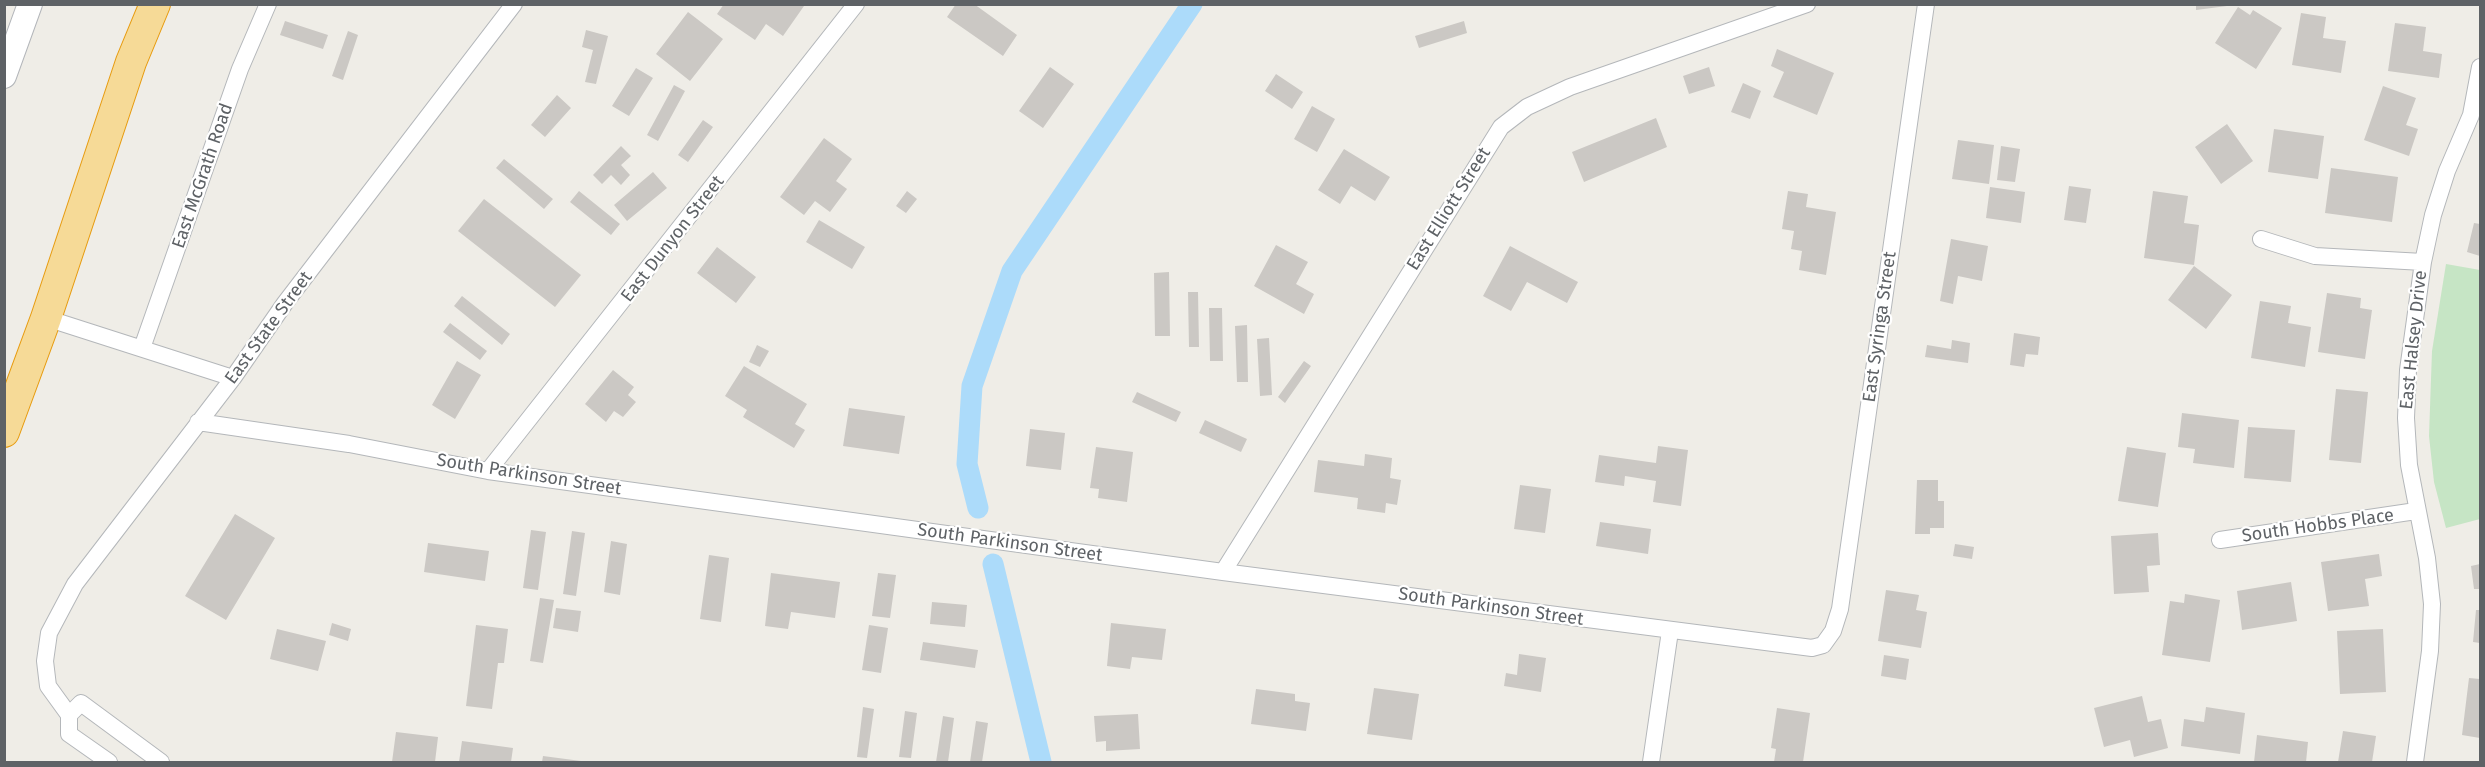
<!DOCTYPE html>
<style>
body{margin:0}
#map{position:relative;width:2485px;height:767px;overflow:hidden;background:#efede7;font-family:"Fira Sans",sans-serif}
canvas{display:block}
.frame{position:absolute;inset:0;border:6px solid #5e6266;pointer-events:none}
</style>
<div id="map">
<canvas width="2485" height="767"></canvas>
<div class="frame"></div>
</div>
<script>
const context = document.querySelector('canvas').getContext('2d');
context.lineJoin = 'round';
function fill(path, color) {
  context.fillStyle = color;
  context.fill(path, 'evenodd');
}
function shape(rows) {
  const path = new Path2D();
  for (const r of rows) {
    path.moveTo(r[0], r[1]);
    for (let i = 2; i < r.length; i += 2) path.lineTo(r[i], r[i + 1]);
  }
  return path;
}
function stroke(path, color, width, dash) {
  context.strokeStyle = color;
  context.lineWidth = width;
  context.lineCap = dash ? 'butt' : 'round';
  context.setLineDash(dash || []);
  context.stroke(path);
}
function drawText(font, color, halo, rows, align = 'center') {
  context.font = font + ' "Fira Sans",sans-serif';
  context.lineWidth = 4.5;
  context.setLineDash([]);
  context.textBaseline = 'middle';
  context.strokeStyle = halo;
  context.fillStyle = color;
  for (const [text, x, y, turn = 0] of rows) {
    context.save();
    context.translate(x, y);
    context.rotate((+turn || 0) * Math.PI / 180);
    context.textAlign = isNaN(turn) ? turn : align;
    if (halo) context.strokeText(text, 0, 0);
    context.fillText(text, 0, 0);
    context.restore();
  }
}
fill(shape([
 [2446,264,2480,270,2480,519,2446,528,2434,482,2429,436,2432,351]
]), '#c6e5c5');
stroke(shape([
 [978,508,967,464,972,386,1012,271,1192,4],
 [993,564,1041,762]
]), '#acdbfa', 21);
fill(shape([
 [724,4,802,4,804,6,783,36,766,24,755,40,717,14],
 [956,4,974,4,1017,35,1003,56,947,17],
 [2196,4,2227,4,2227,6,2196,10],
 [2238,7,2250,15,2253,10,2282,28,2256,69,2215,43],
 [688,12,723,39,690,81,656,54],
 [2301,13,2326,17,2323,38,2346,41,2341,73,2292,65],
 [285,21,328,35,323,49,280,35],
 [1464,21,1467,33,1419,48,1415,36],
 [2395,23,2426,27,2423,51,2442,54,2439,78,2388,71],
 [586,30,608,36,596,84,585,82,593,50,582,47],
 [348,31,358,35,343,80,332,76],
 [1777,49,1834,73,1817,115,1773,97,1784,72,1771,66],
 [1050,67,1074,84,1043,128,1019,111],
 [1709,67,1715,86,1689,94,1683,76],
 [636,68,653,78,629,116,612,106],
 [1276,74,1303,92,1292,109,1265,91],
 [1743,83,1761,91,1750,119,1731,112],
 [674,85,685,91,658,141,647,135],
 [2383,86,2416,98,2406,125,2418,129,2409,156,2364,140],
 [557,95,571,108,545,137,531,125],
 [1312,106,1335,119,1317,152,1294,139],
 [1656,118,1667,147,1584,182,1572,152],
 [703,120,713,127,688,162,678,155],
 [2227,124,2253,161,2221,184,2195,147],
 [2274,129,2324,136,2318,179,2268,172],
 [824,138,852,159,836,181,847,189,830,212,815,201,804,215,780,197],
 [1958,140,1994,145,1989,184,1952,179],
 [621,146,631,156,621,165,630,175,621,185,611,175,602,184,593,175],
 [2001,146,2020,149,2015,182,1997,180],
 [1344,149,1390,177,1375,201,1351,186,1340,204,1318,190],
 [504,159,553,199,544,209,496,168],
 [2331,168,2398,177,2392,222,2325,213],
 [653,172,667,188,627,221,614,205],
 [2069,186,2091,189,2086,223,2064,220],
 [1990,187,2025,192,2021,223,1986,218],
 [579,191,620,224,611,235,570,202],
 [907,191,917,199,906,213,896,206],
 [1788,191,1808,194,1806,207,1836,212,1826,275,1799,270,1802,251,1791,249,1794,231,1782,229],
 [2153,191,2188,196,2184,223,2199,225,2194,265,2144,258],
 [484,199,581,275,555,307,458,231],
 [819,220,865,247,852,269,806,242],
 [2474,223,2480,224,2480,256,2467,252],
 [1951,239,1988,246,1982,281,1958,276,1953,304,1940,301],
 [1276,245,1308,262,1296,284,1314,294,1304,314,1254,286],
 [1510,246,1578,282,1567,303,1527,282,1511,311,1483,296],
 [717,247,756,277,736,303,697,273],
 [2194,266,2232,295,2206,329,2168,300],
 [1169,272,1170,336,1155,336,1154,273],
 [1188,292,1198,292,1199,347,1189,347],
 [2327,293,2361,298,2360,308,2372,310,2365,359,2318,352],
 [462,296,510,334,502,345,454,306],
 [2260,301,2291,306,2288,323,2311,327,2305,367,2251,358],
 [1209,308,1222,308,1223,361,1210,361],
 [450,323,487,351,480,360,443,332],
 [1247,325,1248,382,1237,382,1235,326],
 [2014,333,2040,337,2038,355,2026,354,2024,367,2010,365],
 [1269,338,1272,395,1260,396,1257,339],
 [1952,340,1970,343,1968,363,1925,357,1927,345,1951,349],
 [757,345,769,351,760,367,749,362],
 [457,361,481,375,455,419,432,405],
 [1304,361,1311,366,1285,403,1278,397],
 [744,366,807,404,795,424,805,430,794,448,743,417,747,410,725,396],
 [613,370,634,387,628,395,636,402,623,417,614,411,606,422,585,404],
 [2336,389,2368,392,2361,463,2329,460],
 [1137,392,1181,412,1176,422,1132,402],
 [849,408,905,416,899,454,843,446],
 [2182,413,2239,420,2234,468,2193,463,2195,449,2178,447],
 [1205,420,1247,439,1241,452,1199,433],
 [2248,427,2295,430,2291,482,2244,478],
 [1030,429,1065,433,1061,470,1026,466],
 [1658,446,1688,450,1681,506,1653,502,1656,481,1625,476,1624,486,1595,482,1599,455,1656,463],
 [1096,447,1133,452,1127,502,1098,498,1099,489,1090,488],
 [2127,447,2166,453,2158,507,2118,501],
 [1365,454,1392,458,1390,478,1401,480,1397,505,1386,503,1385,513,1357,509,1358,498,1314,492,1318,460,1364,466],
 [1917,480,1938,480,1938,501,1944,501,1944,528,1930,528,1930,534,1915,534],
 [1520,485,1551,489,1545,533,1514,529],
 [235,514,275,538,226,620,185,596],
 [1600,522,1651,529,1648,554,1596,546],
 [531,530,546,532,538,590,523,588],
 [572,531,585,533,576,596,563,594],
 [2158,533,2160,565,2147,566,2149,592,2114,594,2111,536],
 [611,541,627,544,620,595,604,592],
 [428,543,489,551,485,581,424,572],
 [1955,544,1974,547,1972,559,1953,556],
 [2379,554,2382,576,2365,579,2369,606,2328,611,2321,562],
 [709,555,729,558,721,622,700,619],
 [2480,564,2480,589,2474,589,2471,566],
 [771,573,840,582,835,618,791,612,788,629,765,626],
 [878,573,896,575,890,618,872,616],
 [2291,582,2297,621,2242,630,2237,591],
 [1886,590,1919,595,1916,610,1927,612,1921,648,1878,641],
 [2185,594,2220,600,2210,662,2162,655,2170,601,2184,603],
 [540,598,554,600,543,663,530,661],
 [932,602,967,605,965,627,930,624],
 [556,608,581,611,578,632,553,628],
 [2476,610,2480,610,2480,643,2473,642],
 [332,623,351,629,348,641,329,635],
 [1111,623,1166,629,1162,660,1132,657,1130,669,1107,666],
 [476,625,508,629,504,663,498,663,492,709,466,706],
 [869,625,888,628,881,673,862,670],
 [277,629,326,641,318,671,270,659],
 [2383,629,2386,692,2340,694,2337,631],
 [923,642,978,650,975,668,920,660],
 [1519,654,1546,658,1541,692,1504,686,1506,673,1517,675],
 [1884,655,1909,659,1906,680,1881,676],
 [2469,678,2480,679,2480,738,2462,735],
 [1374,688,1419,694,1412,740,1367,734],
 [1256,689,1295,694,1295,701,1310,703,1306,731,1251,724],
 [2142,696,2148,722,2161,719,2168,748,2134,757,2130,740,2104,747,2094,708],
 [863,707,874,709,867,758,857,757],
 [2206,707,2245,713,2240,754,2181,746,2184,719,2204,722],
 [1777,708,1810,713,1803,762,1774,762,1776,749,1771,748],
 [905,711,917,713,911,758,899,757],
 [1138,714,1140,749,1106,751,1106,741,1096,742,1094,716],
 [943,716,954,718,948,762,936,762],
 [976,721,988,723,982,762,970,762],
 [2343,731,2376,736,2372,762,2338,762],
 [396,732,438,737,435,762,392,762],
 [2257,735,2308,742,2306,762,2254,762],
 [462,741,513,748,511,762,459,762],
 [543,756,581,761,581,762,542,762]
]), '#cbc8c4');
const street = shape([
 [2261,239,2315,256,2423,262],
 [46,318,233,378],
 [142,348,240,69,268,4],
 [198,422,349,444,488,471,1223,572,1812,648,1823,645,1833,631,1840,609,1926,4],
 [488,471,856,4],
 [2220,540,2416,511],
 [1223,572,1501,127,1527,107,1570,87,1807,4],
 [69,715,48,686,45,661,49,633,75,584,233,378,285,303,514,4],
 [109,762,69,734,69,715,81,703,161,762],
 [1651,762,1670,631],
 [2415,762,2430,651,2432,604,2427,558,2409,465,2406,418,2408,370,2423,262,2433,215,2447,171,2471,115,2480,67]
]);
const secondary = shape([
 [4,76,30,4]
]);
const highway = shape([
 [4,432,46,318,131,62,155,4]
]);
stroke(street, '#b4b7ba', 18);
stroke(secondary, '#b3b6ba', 26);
stroke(highway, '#e79b0f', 32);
stroke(street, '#fff', 16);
stroke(secondary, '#fff', 24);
stroke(highway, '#f6da97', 30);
drawText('18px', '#5e6266', '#fff', [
 ["East McGrath Road",203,176,-71],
 ["East Elliott Street",1449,209,-58],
 ["East Dunyon Street",673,239,-52],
 ["East Syringa Street",1880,327,-82],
 ["East State Street",269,328,-54],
 ["East Halsey Drive",2414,340,-84],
 ["South Parkinson Street",529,475,9],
 ["South Hobbs Place",2318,526,-8],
 ["South Parkinson Street",1010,543,8],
 ["South Parkinson Street",1491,607,8]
]);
</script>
